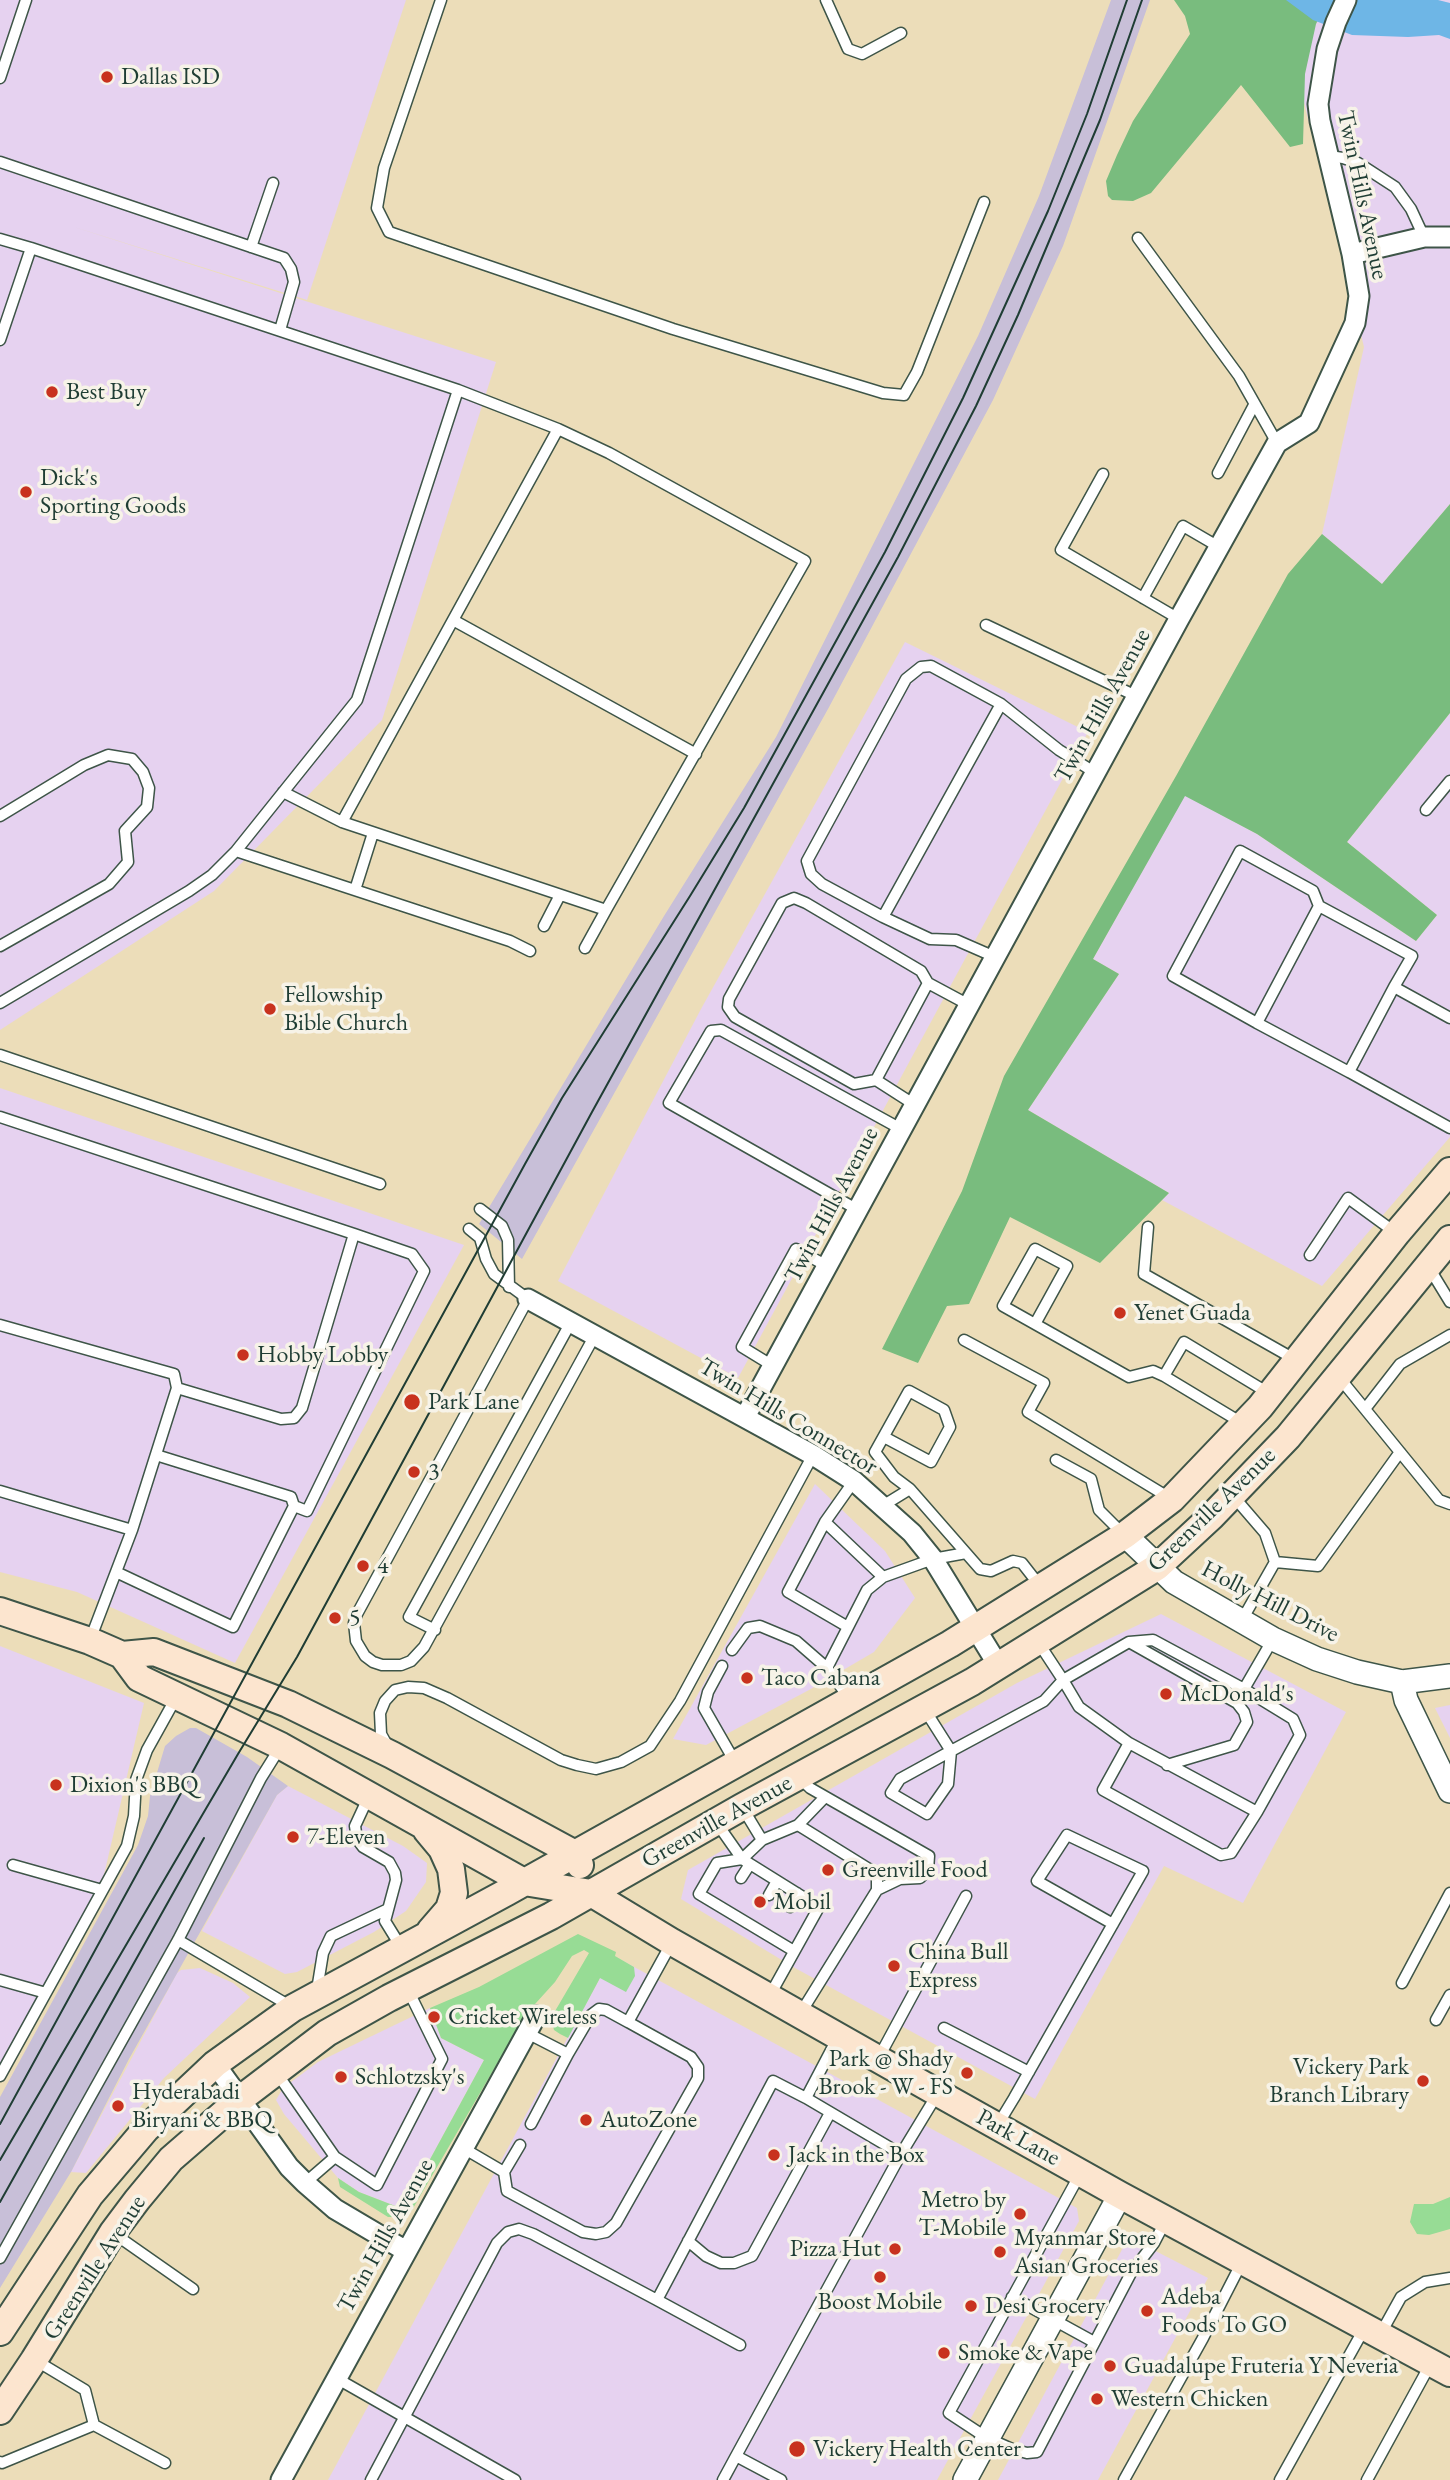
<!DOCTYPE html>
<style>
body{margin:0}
canvas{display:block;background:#ecddb9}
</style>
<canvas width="1450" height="2480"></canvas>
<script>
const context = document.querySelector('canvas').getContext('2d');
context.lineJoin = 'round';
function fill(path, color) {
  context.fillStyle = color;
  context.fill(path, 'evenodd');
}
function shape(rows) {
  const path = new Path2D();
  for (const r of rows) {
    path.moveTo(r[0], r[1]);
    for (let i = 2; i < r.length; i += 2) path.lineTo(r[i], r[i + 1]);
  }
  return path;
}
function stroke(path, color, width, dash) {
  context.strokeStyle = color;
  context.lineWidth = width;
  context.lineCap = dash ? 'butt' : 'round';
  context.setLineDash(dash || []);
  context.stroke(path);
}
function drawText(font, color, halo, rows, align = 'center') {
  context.font = font + ' "EB Garamond",serif';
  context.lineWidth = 7;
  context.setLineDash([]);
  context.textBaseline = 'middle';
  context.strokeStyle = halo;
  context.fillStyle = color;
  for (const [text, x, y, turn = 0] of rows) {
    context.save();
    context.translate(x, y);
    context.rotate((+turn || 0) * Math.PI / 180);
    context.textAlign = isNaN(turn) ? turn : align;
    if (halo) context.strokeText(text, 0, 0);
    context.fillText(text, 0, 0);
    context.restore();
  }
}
fill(shape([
 [0,0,406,0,307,300,71,226,496,362,382,720,214,891,0,1030],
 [1239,0,1450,0,1450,504,1382,584,1322,534,1364,347,1303,98],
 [905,642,1088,732,738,1378,558,1281,701,1009],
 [1450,713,1450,1137,1322,1286,1162,1200,1169,1193,1028,1110,1119,974,1093,959,1185,795,1257,834,1416,941,1437,915,1347,842],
 [0,1088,464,1245,235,1663,77,1592,0,1572],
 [815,1484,885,1551,915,1598,874,1652,809,1690,706,1745,673,1739],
 [1161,1614,1346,1712,1243,1903,1164,1866,1035,2099,795,1968,681,1899,688,1870,1017,1683],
 [0,1646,144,1703,103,1879,0,2072],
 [1450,1705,1450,1738,1435,1708],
 [288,1786,403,1846,427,1863,426,1882,406,1911,374,1932,297,1972,285,1974,202,1931,277,1795],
 [614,1956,1077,2208,1079,2221,937,2480,328,2480,600,1978],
 [200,1968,233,1983,250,1997,164,2078,86,2173,71,2172,177,1973,181,1970],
 [430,2008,441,2038,484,2060,403,2209,359,2192,338,2178,284,2114,276,2100,283,2088,318,2062],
 [1136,2241,1208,2278,1098,2480,998,2480,1125,2244]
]), '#e6d2f0');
fill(shape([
 [1111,0,1150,0,1063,246,993,400,828,709,522,1259,479,1224,664,916,776,737,978,336,1039,196],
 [190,1728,196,1728,247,1757,288,1786,277,1795,129,2059,71,2172,0,2288,0,2097,138,1845,148,1816,150,1796,165,1746,176,1736]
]), '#c8bfd8');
fill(shape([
 [578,1934,616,1952,615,1956,634,1967,635,1976,626,1992,600,1978,568,2038,560,2034,554,2030,551,2018,589,1953,584,1950,572,1956,555,1982,526,2014,412,2210,403,2217,388,2217,340,2187,338,2178,359,2192,403,2209,484,2060,441,2038,430,2008,479,1987],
 [1450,2197,1450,2229,1429,2235,1417,2234,1410,2222,1414,2204,1433,2204]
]), '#97dc95');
fill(shape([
 [1174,0,1328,0,1316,24,1305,74,1303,144,1290,147,1241,85,1151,193,1133,201,1112,200,1108,196,1106,181,1117,155,1133,121,1190,34,1185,16],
 [1450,504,1450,713,1347,842,1437,915,1416,941,1257,834,1185,796,1093,959,1119,974,1028,1110,1169,1193,1100,1263,1010,1217,969,1304,947,1306,918,1363,882,1349,962,1191,1004,1076,1176,776,1288,574,1322,534,1382,584]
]), '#79bc7e');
fill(shape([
 [1286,0,1438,0,1450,3,1450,39,1439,35,1408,37,1352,35,1313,20]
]), '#6eb6e6');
const service = shape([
 [441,0,384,168,377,208,389,232,673,329,883,393,904,395,917,372,984,202],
 [826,0,848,49,862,54,901,33],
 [0,78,26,0],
 [1329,156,1343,158,1358,163,1395,187,1411,209,1424,237],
 [0,162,284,258,291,269,294,282,280,330],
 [1138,238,1239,376,1277,443],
 [0,239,31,248,0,340],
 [251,247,273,183],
 [1218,473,1254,405],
 [1103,474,1061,550,1179,619],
 [1143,598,1183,526,1219,547],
 [453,620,696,754],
 [986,625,1136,696],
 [283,792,342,822,606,910,805,561,609,453,558,429,458,390],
 [1426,810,1450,781],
 [0,816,84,765,108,755,132,759,143,772,149,788,147,807,125,831,128,862,109,884,0,946],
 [342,822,558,429],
 [236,851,510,941,530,951],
 [355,890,373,833],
 [883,917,1001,704],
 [544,926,560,895],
 [585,948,606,910],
 [995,957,956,940,930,939,883,917,822,884,811,874,807,861,906,679,921,667,931,666,1001,704,1059,750,1094,772],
 [0,1003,189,891,212,875,236,851,357,700,458,390,31,248],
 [1450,1018,1394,987,1349,1072,1450,1128],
 [1257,1023,1173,976,1240,851,1313,891,1319,906],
 [0,1055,380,1184],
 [1349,1072,1257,1023,1319,906,1412,956,1394,987],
 [876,1080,854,1084,735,1017,728,1007,729,999,782,903,794,898,806,903,921,971,928,983],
 [915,1105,876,1080,928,983,969,1005],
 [0,1117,354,1234,302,1408,294,1418,281,1419,177,1388],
 [480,1209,502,1226,508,1240,509,1287],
 [858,1210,669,1103,711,1031,721,1030,901,1129],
 [1148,1227,1144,1274,1296,1360],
 [469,1229,480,1238,486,1259,494,1274,528,1299,357,1614,354,1623,356,1641,365,1656,373,1662,382,1665,401,1665,411,1661,424,1647,595,1335],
 [1310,1255,1348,1198,1396,1233],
 [1428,1266,1450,1302],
 [1035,1324,1003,1306,1035,1249,1067,1266,1035,1324,1129,1377,1153,1371,1164,1376],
 [0,1325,174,1374,177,1388,132,1530],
 [964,1340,1044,1383,1028,1412,1168,1497],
 [773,1366,742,1347,796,1249,827,1266],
 [1338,1376,1439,1500,1450,1504],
 [1365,1409,1400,1364,1450,1335],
 [1242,1423,1164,1376,1184,1342,1270,1394],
 [884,1437,931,1462,950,1427,944,1410,909,1391,875,1452,894,1477,910,1489],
 [1056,1460,1091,1479,1099,1510,1122,1533],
 [0,1491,132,1530,90,1640],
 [1234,1497,1265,1533,1275,1562,1242,1620],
 [884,1505,910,1489,966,1553],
 [294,1506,307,1511,424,1271,412,1254,354,1234],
 [825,1522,883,1577],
 [1275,1562,1318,1566,1400,1452],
 [116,1572,233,1627,294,1506,291,1497,156,1455],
 [848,1627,788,1592,825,1522,854,1481],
 [435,1630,409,1617,571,1322],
 [1129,1642,1237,1703,1244,1712,1247,1722,1234,1745,1167,1765],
 [732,1650,748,1628,760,1626,796,1641,827,1668,849,1698],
 [722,1666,708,1692,704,1708,735,1762],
 [827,1668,867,1590,883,1577,933,1559,966,1553,980,1569,991,1571,1013,1561,1022,1563,1040,1586],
 [1244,1689,1273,1639],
 [925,1710,951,1751,948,1784,927,1814,891,1793,900,1779,951,1751,1044,1701,1063,1680,1129,1642,1153,1640,1244,1689,1293,1719,1300,1735,1257,1812,1129,1743,1079,1707,1063,1680,1038,1642],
 [1129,1743,1103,1790,1221,1855,1231,1853,1257,1812],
 [387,1745,381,1734,380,1713,385,1701,395,1690,408,1687,424,1688,447,1698,561,1760,577,1765,596,1769,621,1762,650,1746,680,1701,813,1455],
 [799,1777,810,1788,929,1856,928,1870,920,1878,900,1879,877,1890],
 [368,1798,355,1826,357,1839,363,1847,389,1862,395,1873,396,1880,385,1921,401,1947],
 [742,1807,762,1840,798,1825,825,1797],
 [716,1822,742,1859,819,1907,770,1995],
 [798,1825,877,1874,877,1890,800,2014],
 [762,1840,742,1859,717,1863,699,1894,794,1951],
 [13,1865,102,1890],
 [741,1878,750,1864],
 [769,1895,777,1881],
 [790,1907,797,1893],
 [178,1940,290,2006],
 [0,1980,46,1993],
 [1402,1983,1450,1893],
 [317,1990,323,1953,331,1936,388,1909],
 [1436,2020,1450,1995],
 [944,2028,1029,2072],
 [527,2033,568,2054,591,2015,599,2009,606,2010,628,2022,671,1944],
 [838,2037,806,2098,901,2154,938,2093],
 [878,2059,966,1896],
 [276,2072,335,2157,377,2185,442,2059,408,1990],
 [0,2076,127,1846,134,1816,136,1780,147,1750,177,1696],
 [531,2124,568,2054],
 [997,2126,1014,2098,1143,1871,1067,1835,1037,1881,1113,1924],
 [520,2145,504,2172,507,2191,583,2232,596,2234,606,2232,616,2223,698,2078,698,2067,691,2057,628,2022],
 [463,2148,504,2172],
 [1080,2174,949,2413,987,2438,1012,2449,1027,2453,1037,2452,1131,2273,1154,2243,1166,2220],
 [305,2183,335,2157],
 [113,2233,193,2289],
 [688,2241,706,2256,721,2263,734,2263,752,2256,830,2113],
 [0,2258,178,1940,261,1778,281,1746],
 [1012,2297,1094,2342],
 [657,2300,740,2345],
 [1381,2333,1401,2297,1425,2282,1450,2278],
 [35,2360,85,2390,94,2425],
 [336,2378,515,2480],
 [736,2456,901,2154],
 [0,2462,2,2463,94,2425,165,2463],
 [371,2480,497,2243,508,2232,519,2229,533,2234,657,2300,773,2081,806,2098],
 [723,2480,736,2456,781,2480],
 [1124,2480,1203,2338,1241,2264],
 [1280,2480,1364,2329],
 [1367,2480,1431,2363]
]);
const minor = shape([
 [1352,254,1424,237,1450,237],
 [528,1299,813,1455,854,1481,912,1533,933,1559,998,1665],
 [745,1417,1179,619,1277,443,1309,423,1355,323,1359,296,1352,254,1320,121,1318,104,1327,49,1336,22,1346,0],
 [215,2064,289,2167,305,2183,335,2209,406,2251],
 [281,2480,536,2016]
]);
const tertiary = shape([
 [1125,1535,1174,1582,1273,1639,1317,1659,1357,1672,1402,1682,1450,1676],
 [1402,1682,1406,1700,1450,1791],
 [965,2480,1120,2195]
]);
const secondary = shape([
 [0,1611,90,1641,122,1655,139,1678,281,1746,524,1882,591,1893,672,1942,938,2093,1120,2195,1450,2373],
 [122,1655,154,1652,288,1704,392,1755,575,1854,580,1865],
 [427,1831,442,1849,451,1869,454,1893,449,1909,430,1931],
 [0,2332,90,2195,146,2129,215,2064,293,2008,507,1892,950,1644,1125,1535,1172,1499,1260,1407,1397,1233,1450,1171],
 [0,2411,34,2360,113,2232,137,2200,171,2159,239,2100,327,2033,389,1998,551,1916,742,1807,972,1682,1157,1567,1211,1517,1288,1437,1450,1239]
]);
stroke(service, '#3e5548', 13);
stroke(minor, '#3e5548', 23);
stroke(tertiary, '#3e5548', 26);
stroke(secondary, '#3e5548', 30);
stroke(service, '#fff', 10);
stroke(minor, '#fff', 19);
stroke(tertiary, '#fff', 23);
stroke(secondary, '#fce5cf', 26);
stroke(shape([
 [0,2124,525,1164,562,1098,690,896,744,808,885,552,963,398,1048,211,1087,114,1127,0],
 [0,2160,238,1754,297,1657,592,1112,898,557,976,406,1018,315,1100,120,1142,0],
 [0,2202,204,1838]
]), '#1f3d34', 2);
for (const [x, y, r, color] of [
 [107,77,7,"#c8321e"],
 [52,392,7,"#c8321e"],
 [26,492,7,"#c8321e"],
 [270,1009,7,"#c8321e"],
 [1120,1313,7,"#c8321e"],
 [243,1355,7,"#c8321e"],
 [412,1402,9,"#c8321e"],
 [414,1472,7,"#c8321e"],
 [363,1566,7,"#c8321e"],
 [335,1618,7,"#c8321e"],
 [747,1678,7,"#c8321e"],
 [1166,1694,7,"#c8321e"],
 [56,1785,7,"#c8321e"],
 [293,1837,7,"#c8321e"],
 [828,1870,7,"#c8321e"],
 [760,1902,7,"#c8321e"],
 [894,1966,7,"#c8321e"],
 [434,2017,7,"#c8321e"],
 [967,2073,7,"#c8321e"],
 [341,2077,7,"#c8321e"],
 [1423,2081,7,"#c8321e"],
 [118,2106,7,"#c8321e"],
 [586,2120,7,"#c8321e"],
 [774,2155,7,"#c8321e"],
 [1020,2214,7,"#c8321e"],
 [895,2249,7,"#c8321e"],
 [1000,2252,7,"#c8321e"],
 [880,2277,7,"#c8321e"],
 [971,2306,7,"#c8321e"],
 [1147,2311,7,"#c8321e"],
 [944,2353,7,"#c8321e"],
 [1110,2366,7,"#c8321e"],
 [1097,2399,7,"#c8321e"],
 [797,2449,9,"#c8321e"]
]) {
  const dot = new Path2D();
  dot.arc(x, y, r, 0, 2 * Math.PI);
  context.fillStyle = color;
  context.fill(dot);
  stroke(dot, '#f7f3e8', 2.5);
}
drawText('24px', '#1f3d34', '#f7f3e8', [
 ["Dallas ISD",121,77],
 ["Best Buy",66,392],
 ["Dick's",40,478],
 ["Sporting Goods",40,506],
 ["Fellowship",284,995],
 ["Bible Church",284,1023],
 ["Yenet Guada",1134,1313],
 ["Hobby Lobby",257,1355],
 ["Park Lane",428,1402],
 ["3",428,1472],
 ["4",377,1566],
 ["5",349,1618],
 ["Taco Cabana",761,1678],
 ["McDonald's",1180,1694],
 ["Dixion's BBQ",70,1785],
 ["7-Eleven",307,1837],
 ["Greenville Food",842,1870],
 ["Mobil",774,1902],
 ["China Bull",908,1952],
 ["Express",908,1980],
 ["Cricket Wireless",448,2017],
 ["Park @ Shady",953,2059,"right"],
 ["Brook - W - FS",953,2087,"right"],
 ["Vickery Park",1409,2067,"right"],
 ["Branch Library",1409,2095,"right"],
 ["Schlotzsky's",355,2077],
 ["Hyderabadi",132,2092],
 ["Biryani & BBQ",132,2120],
 ["AutoZone",600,2120],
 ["Jack in the Box",788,2155],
 ["Metro by",1006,2200,"right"],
 ["T-Mobile",1006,2228,"right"],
 ["Myanmar Store",1014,2238],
 ["Asian Groceries",1014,2266],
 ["Pizza Hut",881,2249,"right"],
 ["Adeba",1161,2297],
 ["Foods To GO",1161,2325],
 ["Boost Mobile",880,2302,"center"],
 ["Desi Grocery",985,2306],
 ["Smoke & Vape",958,2353],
 ["Guadalupe Fruteria Y Neveria",1124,2366],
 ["Western Chicken",1111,2399],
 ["Vickery Health Center",813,2449]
], 'left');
drawText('24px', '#1f3d34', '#f7f3e8', [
 ["Twin Hills Avenue",1362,195,78],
 ["Twin Hills Avenue",1103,706,-61],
 ["Twin Hills Avenue",832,1205,-62],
 ["Twin Hills Connector",788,1417,31],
 ["Greenville Avenue",1212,1510,-44],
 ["Holly Hill Drive",1270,1602,27],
 ["Greenville Avenue",717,1822,-29],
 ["Park Lane",1018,2138,29],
 ["Twin Hills Avenue",386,2236,-61],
 ["Greenville Avenue",95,2268,-57]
]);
</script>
